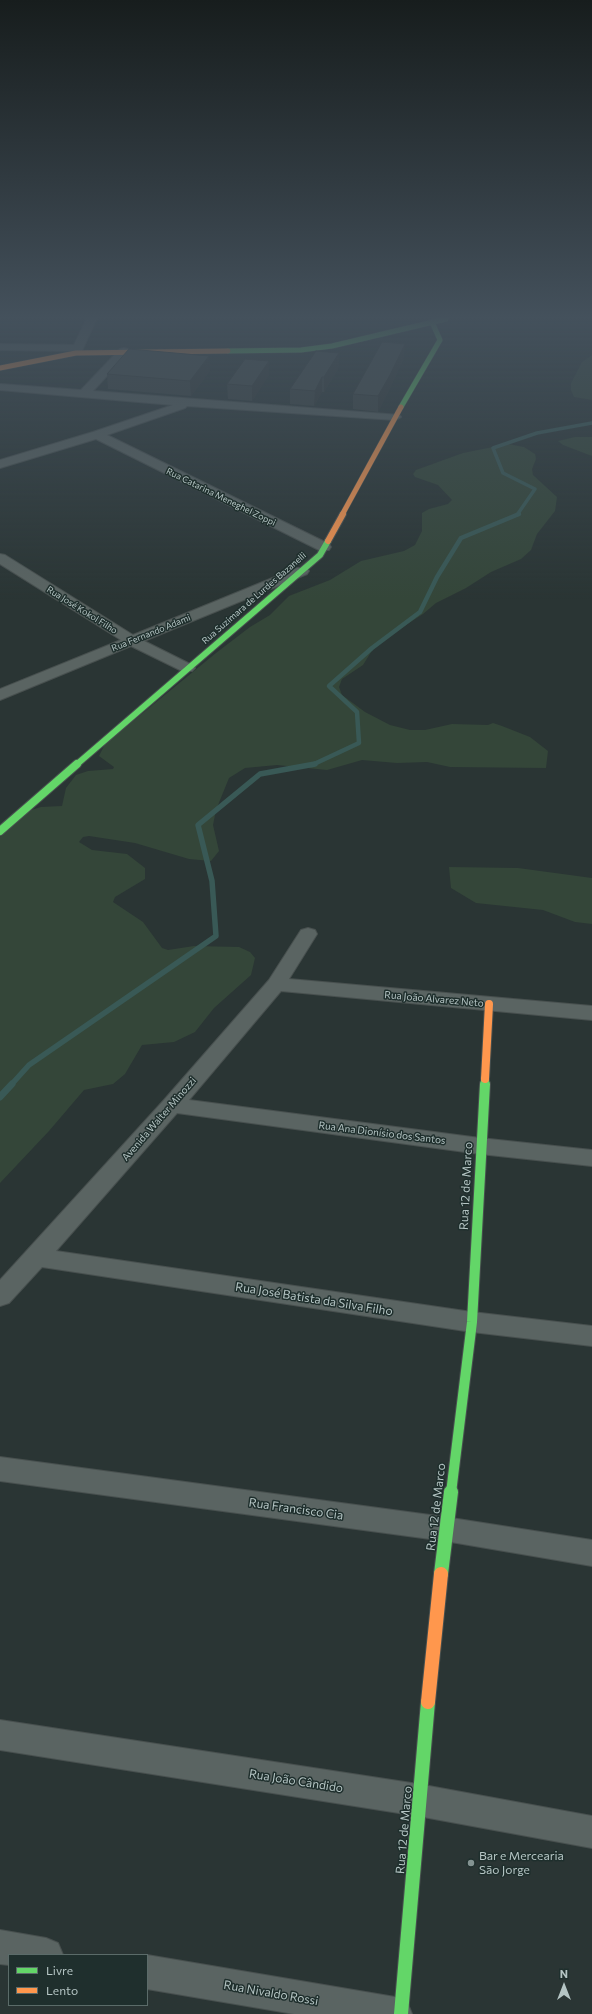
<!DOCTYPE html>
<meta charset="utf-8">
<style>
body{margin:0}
#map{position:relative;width:592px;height:2014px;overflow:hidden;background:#2a3534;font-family:Commissioner,sans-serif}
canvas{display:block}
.legend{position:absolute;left:8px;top:1954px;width:140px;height:52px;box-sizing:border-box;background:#1f2f2d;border:1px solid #5b6b69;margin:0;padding:5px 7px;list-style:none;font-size:12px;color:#b5c5c4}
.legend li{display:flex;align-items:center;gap:8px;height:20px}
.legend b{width:20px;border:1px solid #5b6b69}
.north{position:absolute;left:544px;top:1966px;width:40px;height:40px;-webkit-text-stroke:3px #1f2f2d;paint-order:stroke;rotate:0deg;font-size:11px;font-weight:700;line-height:16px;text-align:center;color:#b5c5c4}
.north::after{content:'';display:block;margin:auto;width:14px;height:18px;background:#b5c5c4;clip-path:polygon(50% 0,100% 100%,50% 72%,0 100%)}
</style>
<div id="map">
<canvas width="592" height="2014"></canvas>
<ul class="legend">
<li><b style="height:5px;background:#63d668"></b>Livre</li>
<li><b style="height:5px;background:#ff974d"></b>Lento</li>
</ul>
<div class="north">N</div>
</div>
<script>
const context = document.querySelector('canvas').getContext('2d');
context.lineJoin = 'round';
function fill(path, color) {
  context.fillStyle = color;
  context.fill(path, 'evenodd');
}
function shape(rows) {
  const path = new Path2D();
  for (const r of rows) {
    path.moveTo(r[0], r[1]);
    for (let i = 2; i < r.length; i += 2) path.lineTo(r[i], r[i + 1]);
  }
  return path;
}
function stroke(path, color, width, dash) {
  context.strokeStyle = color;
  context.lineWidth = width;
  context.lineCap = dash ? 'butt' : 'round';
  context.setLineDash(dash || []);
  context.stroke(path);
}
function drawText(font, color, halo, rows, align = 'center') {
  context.font = font + ' Commissioner,sans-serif';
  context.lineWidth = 3;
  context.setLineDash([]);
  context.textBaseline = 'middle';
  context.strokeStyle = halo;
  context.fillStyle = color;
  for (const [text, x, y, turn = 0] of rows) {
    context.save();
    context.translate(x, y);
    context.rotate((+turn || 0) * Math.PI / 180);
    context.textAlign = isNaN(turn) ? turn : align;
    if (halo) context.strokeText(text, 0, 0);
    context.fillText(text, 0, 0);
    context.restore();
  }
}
fill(shape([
 [592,355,592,400,574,397,571,390,571,383,582,362],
 [575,437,592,437,592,456,563,445,558,441],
 [508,444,524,447,535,454,536,459,532,469,533,475,557,497,555,511,537,534,531,550,521,559,491,572,466,588,436,603,423,614,376,644,363,665,342,679,339,687,342,695,365,712,390,725,410,730,425,730,452,724,488,725,493,723,502,726,530,737,548,751,546,768,450,767,427,762,397,763,362,760,327,770,277,765,245,768,229,778,216,810,213,825,219,851,211,861,189,859,135,843,89,836,83,837,79,842,92,850,127,854,145,868,145,879,115,897,113,902,143,922,162,948,168,950,194,946,239,947,250,952,255,958,251,975,214,1008,195,1032,174,1042,142,1045,125,1074,113,1084,84,1090,49,1131,0,1183,0,832,31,810,41,807,62,806,66,788,76,775,88,771,113,769,114,767,99,756,105,744,216,653,250,627,270,615,289,596,330,580,361,561,404,551,415,545,422,531,422,513,429,509,448,504,452,500,438,485,415,477,413,474,416,470,463,453],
 [449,867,518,868,592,878,592,924,575,922,543,910,476,903,451,888]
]), '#344639');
stroke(shape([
 [517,515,535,489,503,473,493,448,537,433,592,423]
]), '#395956', 3.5);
stroke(shape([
 [312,765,359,743,357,712,329,686,372,648,420,612,437,577,461,538,519,514]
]), '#395956', 4.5);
stroke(shape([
 [11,1085,29,1065,216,936,212,881,198,825,260,774,315,764]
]), '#395956', 5.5);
stroke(shape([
 [0,1097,12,1084]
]), '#395956', 7);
const street = shape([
 [87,318,97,318,80,355,72,355,72,351,0,350,0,344,74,345,87,318],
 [124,348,128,349,129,351,128,353,93,391,399,415,401,417,395,420,187,406,185,408,107,435,329,544,331,547,329,550,319,550,96,439,0,468,0,460,93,432,173,405,0,390,0,384,81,390,120,349,124,348],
 [0,554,5,555,133,635,297,568,307,568,309,571,307,574,144,641,192,665,195,668,192,671,182,671,131,646,0,700,0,689,121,640,0,564,0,554],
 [308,928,315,930,317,934,289,979,592,1006,592,1020,281,991,189,1100,480,1138,592,1150,592,1166,480,1154,177,1113,56,1251,472,1312,592,1326,592,1346,472,1332,42,1267,9,1303,0,1306,0,1280,164,1100,269,980,301,930,308,928],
 [0,1457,445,1517,592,1540,592,1566,445,1541,0,1481,0,1457],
 [0,1720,418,1784,592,1816,592,1848,418,1816,0,1750,0,1720],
 [0,1930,46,1938,58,1943,63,1955,9,1955,9,1965,0,1964,0,1930],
 [147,1955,395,1997,407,2002,412,2014,294,2014,147,1989,147,1955]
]);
const fastFar4 = shape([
 [228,351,301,350,332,346,446,319],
 [401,407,440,340,432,322]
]);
const fastFar3 = shape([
 [76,765,320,555,328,541]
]);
const fastFar2 = shape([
 [0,831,77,764],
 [485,1085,485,1079]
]);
const fastFar1 = shape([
 [451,1493,472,1322,485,1084]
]);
const fast = shape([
 [441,1574,451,1492],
 [401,2014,428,1702]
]);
const slowFar3 = shape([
 [0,368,76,353,228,351],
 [342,515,401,407]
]);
const slowFar2 = shape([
 [328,541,343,514]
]);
const slowFar1 = shape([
 [485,1079,489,1004]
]);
const slow = shape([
 [428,1702,441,1574]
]);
stroke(street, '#48504f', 2);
stroke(fastFar4, '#48504f', 6);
stroke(fastFar3, '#48504f', 8);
stroke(fastFar2, '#48504f', 10);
stroke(fastFar1, '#48504f', 12);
stroke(fast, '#48504f', 16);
stroke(slowFar3, '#48504f', 6);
stroke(slowFar2, '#48504f', 8);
stroke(slowFar1, '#48504f', 10);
stroke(slow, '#48504f', 16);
fill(street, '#5a6462');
stroke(fastFar4, '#63d668', 5);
stroke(fastFar3, '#63d668', 6);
stroke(fastFar2, '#63d668', 8);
stroke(fastFar1, '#63d668', 10);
stroke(fast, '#63d668', 14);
stroke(slowFar3, '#ff974d', 5);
stroke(slowFar2, '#ff974d', 6);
stroke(slowFar1, '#ff974d', 8);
stroke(slow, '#ff974d', 14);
fill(shape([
 [209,356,210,371,191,396,108,389,107,374],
 [404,358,389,390,378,412,353,409,353,394],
 [269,361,269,375,252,401,228,399,227,384],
 [339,367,324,392,322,392,314,406,290,404,290,389]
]), '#3a4241');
fill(shape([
 [405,344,404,358,389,390,378,412,378,396],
 [339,353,339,367,324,392,324,377],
 [209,356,210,371,191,396,190,381],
 [269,361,269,375,252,401,252,386],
 [322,377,322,392,314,406,315,391]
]), '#303635');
const building = shape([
 [382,342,405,344,390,375,378,396,353,394,382,342],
 [129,349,209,356,190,381,107,374,129,349],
 [316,351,339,353,324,377,322,377,315,391,290,389,316,351],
 [245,359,269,361,252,386,227,384,245,359]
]);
fill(building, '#444d4c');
stroke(building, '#303635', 1);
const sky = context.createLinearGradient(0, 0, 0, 600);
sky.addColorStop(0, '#171d1d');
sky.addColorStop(0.53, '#44515c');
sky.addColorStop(1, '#44515c00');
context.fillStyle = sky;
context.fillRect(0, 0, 592, 600);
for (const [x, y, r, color] of [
 [471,1863,4,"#849392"]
]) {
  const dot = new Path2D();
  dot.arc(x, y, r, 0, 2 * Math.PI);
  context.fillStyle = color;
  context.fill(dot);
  stroke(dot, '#1f2f2d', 1.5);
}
drawText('9px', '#b5c5c4', '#1f2f2d', [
 ["Rua Catarina Meneghel Zoppi",221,497,26],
 ["Rua Suzimara de Lurdes Bazanelli",254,598,-41],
 ["Rua José Kokol Filho",82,610,32],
 ["Rua Fernando Adami",151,633,-22]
]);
drawText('10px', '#b5c5c4', '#1f2f2d', [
 ["Rua João Alvarez Neto",434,999,5],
 ["Avenida Walter Minozzi",159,1119,-49],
 ["Rua Ana Dionísio dos Santos",382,1133,7]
]);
drawText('12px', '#b5c5c4', '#1f2f2d', [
 ["Rua 12 de Marco",466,1186,-87],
 ["Rua José Batista da Silva Filho",314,1299,9],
 ["Rua 12 de Marco",436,1507,-83],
 ["Rua Francisco Cia",296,1509,8],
 ["Rua João Cândido",296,1781,9],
 ["Rua 12 de Marco",404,1830,-85],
 ["Rua Nivaldo Rossi",271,1993,10]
]);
drawText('12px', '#b5c5c4', '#1f2f2d', [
 ["Bar e Mercearia",479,1856],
 ["São Jorge",479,1870]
], 'left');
</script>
